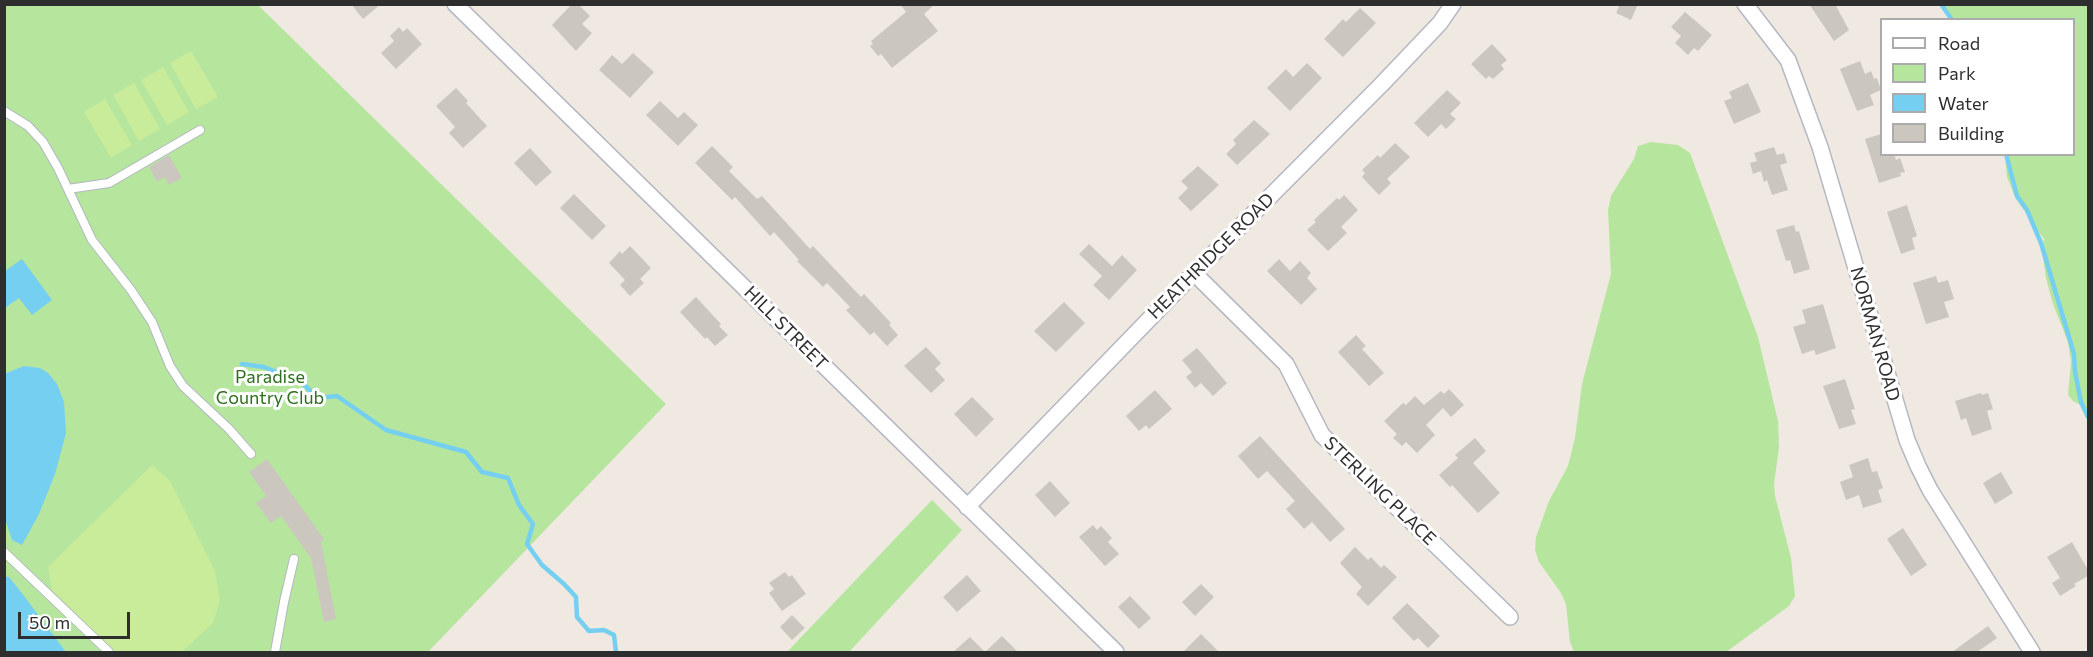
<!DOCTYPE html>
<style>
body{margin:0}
#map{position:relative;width:2093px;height:657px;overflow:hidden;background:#efe9e1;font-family:Commissioner,sans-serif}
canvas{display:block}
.frame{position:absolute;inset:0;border:6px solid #2e2e2e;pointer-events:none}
.legend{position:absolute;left:1880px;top:18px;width:195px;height:138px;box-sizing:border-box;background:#fff;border:2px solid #ababab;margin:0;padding:8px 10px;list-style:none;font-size:18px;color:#2e2e2e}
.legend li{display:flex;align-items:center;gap:12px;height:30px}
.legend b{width:30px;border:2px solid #ababab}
.scale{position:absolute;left:18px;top:612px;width:112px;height:27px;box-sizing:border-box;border:3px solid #2e2e2e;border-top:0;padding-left:8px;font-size:18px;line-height:21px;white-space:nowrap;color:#2e2e2e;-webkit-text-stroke:4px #fff;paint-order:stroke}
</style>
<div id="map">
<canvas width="2093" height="657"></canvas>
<div class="frame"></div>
<ul class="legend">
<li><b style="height:8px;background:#fff"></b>Road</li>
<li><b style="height:16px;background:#b6e59e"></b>Park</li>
<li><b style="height:16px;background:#75cff0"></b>Water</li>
<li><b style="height:16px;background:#cbc7bf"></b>Building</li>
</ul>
<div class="scale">50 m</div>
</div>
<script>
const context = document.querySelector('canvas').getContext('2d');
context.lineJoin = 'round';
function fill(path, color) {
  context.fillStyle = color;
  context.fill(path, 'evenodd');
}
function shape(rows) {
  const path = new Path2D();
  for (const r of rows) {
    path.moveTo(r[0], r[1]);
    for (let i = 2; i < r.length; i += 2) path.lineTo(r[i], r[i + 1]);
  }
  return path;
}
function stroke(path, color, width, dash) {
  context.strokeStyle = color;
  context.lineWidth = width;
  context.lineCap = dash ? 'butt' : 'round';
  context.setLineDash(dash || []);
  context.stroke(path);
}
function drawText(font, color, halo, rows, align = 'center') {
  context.font = font + ' Commissioner,sans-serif';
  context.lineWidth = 6;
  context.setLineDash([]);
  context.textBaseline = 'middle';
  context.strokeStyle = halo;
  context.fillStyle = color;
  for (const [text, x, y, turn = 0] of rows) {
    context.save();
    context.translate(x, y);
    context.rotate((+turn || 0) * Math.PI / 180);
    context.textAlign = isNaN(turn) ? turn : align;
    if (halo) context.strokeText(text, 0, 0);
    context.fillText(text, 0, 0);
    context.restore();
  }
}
fill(shape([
 [4,5,258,5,666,404,428,652,5,652],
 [1942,5,2088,5,2088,409,2073,401,2068,395,2071,362,2068,342,2053,304,2046,278,2042,250,2044,239,2016,199,2007,177,2005,155,2074,154,2074,20,1953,19],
 [1651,142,1678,145,1690,153,1758,337,1778,421,1779,447,1774,484,1775,496,1791,558,1795,596,1789,606,1726,652,1574,652,1570,642,1566,604,1561,593,1539,562,1535,550,1536,537,1549,501,1568,466,1575,438,1582,384,1611,274,1608,210,1611,196,1634,159,1638,146],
 [932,500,962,530,849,652,787,652]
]), '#b6e59e');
fill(shape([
 [191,51,218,97,196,109,170,63],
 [163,67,189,112,167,125,141,80],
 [134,83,160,129,139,141,113,95],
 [105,99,132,145,111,158,84,112],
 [152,465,170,481,215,571,220,600,213,623,182,652,115,652,52,590,48,567]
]), '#c9ec9a');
fill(shape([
 [22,259,52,300,32,315,19,298,5,308,5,271],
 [24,366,40,368,48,373,57,384,64,402,66,433,55,474,39,514,22,545,12,540,5,519,4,374],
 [5,577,9,577,21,592,66,652,5,652]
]), '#75cff0');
stroke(shape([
 [1941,4,1952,20],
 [2006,154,2017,196,2027,210,2041,243,2074,354,2075,372,2081,402,2088,417],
 [242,364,264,367,301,382,318,398,337,396,386,430,466,452,482,472,508,478,519,505,533,524,527,544,542,565,564,584,576,597,577,617,589,631,604,630,614,635,616,652]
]), '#75cff0', 4.5);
fill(shape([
 [351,4,381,4,363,19],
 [572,4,578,4,590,16,582,24,592,33,576,51,552,25],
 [900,4,935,4,924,14,938,31,892,68,881,54,878,56,870,46,873,44,871,41,906,12],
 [1620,4,1638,4,1631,20,1616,13],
 [1809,4,1835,4,1849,30,1834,41],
 [1360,8,1376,23,1343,57,1324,39,1343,19,1346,22],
 [1685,12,1712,35,1698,51,1694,48,1688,55,1675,43,1681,36,1671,27],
 [399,27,403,32,407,28,422,44,396,69,381,53,394,41,390,36],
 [1492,44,1507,60,1501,65,1504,69,1493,79,1489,76,1486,79,1471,64],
 [633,53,654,72,630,98,599,70,612,55,622,64],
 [1860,61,1865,74,1871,71,1874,79,1877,78,1881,90,1870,95,1874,105,1857,111,1840,69],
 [1307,63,1322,78,1290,111,1267,88,1286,69,1293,77],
 [1748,83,1761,112,1734,124,1724,101,1732,98,1729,92],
 [456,88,468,101,466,103,487,126,463,148,449,133,455,127,436,106],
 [1447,90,1461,103,1450,114,1456,119,1446,129,1441,124,1428,137,1414,123],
 [660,101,678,118,684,112,698,125,678,146,646,115],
 [1254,120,1270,134,1237,165,1226,154,1236,144,1233,140],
 [1881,134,1881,154,1894,154,1896,160,1900,158,1905,172,1900,173,1901,176,1879,183,1865,139],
 [1395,143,1410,157,1387,179,1391,183,1379,195,1362,177,1365,173,1362,170,1378,155,1380,158],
 [712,146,733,167,729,171,757,199,762,196,810,249,813,246,861,297,864,294,891,323,889,325,898,335,887,346,874,332,870,335,846,310,850,307,827,283,823,287,797,261,799,260,774,232,770,236,735,197,732,200,695,163],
 [1774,147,1777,155,1784,153,1787,163,1780,165,1788,190,1772,195,1767,180,1764,182,1761,171,1753,174,1750,163,1757,161,1754,153],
 [530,148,552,172,536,186,514,163],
 [169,155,182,178,169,185,165,177,157,182,149,167],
 [1198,166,1219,185,1191,211,1178,198,1188,188,1181,181],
 [574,194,606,226,592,240,560,208],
 [1344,195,1358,210,1341,227,1347,233,1328,251,1307,230,1316,222,1314,220,1337,198,1339,200],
 [1907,205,1917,236,1912,238,1915,249,1901,254,1887,212],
 [1794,225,1796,232,1799,231,1810,269,1794,274,1790,260,1786,261,1776,230],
 [1089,244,1112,266,1122,255,1137,270,1109,300,1093,285,1102,276,1079,254],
 [630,246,651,268,640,279,644,283,630,296,620,285,625,280,609,263,620,251,622,254],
 [1279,259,1290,271,1300,261,1311,273,1307,278,1317,289,1301,305,1267,271],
 [1936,276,1938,283,1948,280,1954,299,1944,302,1949,317,1926,324,1913,283],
 [696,297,721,324,719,326,728,335,715,346,707,337,705,339,680,312],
 [1064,302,1085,323,1056,352,1034,331],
 [1823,304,1836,348,1816,355,1814,350,1802,354,1793,327,1806,323,1802,310],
 [1356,335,1366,346,1362,349,1384,373,1369,386,1338,352],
 [926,347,941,363,935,369,945,380,931,393,904,366],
 [1197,348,1227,383,1213,396,1201,383,1195,388,1186,377,1192,372,1182,360],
 [1845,379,1855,409,1851,410,1856,424,1839,429,1823,386],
 [1449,389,1464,405,1451,417,1443,408,1426,425,1435,435,1417,453,1406,442,1402,446,1393,438,1397,434,1384,421,1403,403,1406,405,1415,396,1424,405,1441,391,1444,394],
 [1155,390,1172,409,1149,429,1146,425,1139,431,1126,416],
 [1981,393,1982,395,1988,393,1993,409,1987,411,1992,429,1972,436,1966,418,1961,420,1955,401],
 [972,397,994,419,976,437,954,414],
 [1260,436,1345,529,1330,542,1312,522,1304,529,1286,509,1295,501,1267,471,1258,479,1238,456],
 [1475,438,1486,451,1473,463,1500,493,1478,513,1452,485,1450,487,1439,475,1458,458,1455,455],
 [1868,458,1872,472,1877,471,1883,488,1878,490,1882,502,1863,508,1859,495,1846,500,1840,482,1853,477,1849,465],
 [267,459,324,539,321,542,336,619,324,622,311,558,281,516,271,523,256,503,266,496,249,472],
 [2001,472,2013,493,1995,504,1983,483],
 [1050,481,1070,503,1055,517,1035,495],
 [1093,525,1097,530,1101,526,1112,538,1108,542,1119,554,1105,566,1079,537],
 [1903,528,1927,565,1911,576,1887,539],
 [2072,542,2088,570,2088,576,2074,584,2076,586,2060,596,2052,583,2060,578,2047,557],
 [1355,547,1368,560,1371,557,1381,568,1384,565,1397,577,1368,606,1356,594,1362,587,1340,563],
 [785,572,789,577,792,575,806,594,782,611,769,593,774,589,769,583],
 [967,575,981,591,957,612,943,597],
 [1201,584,1214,597,1195,616,1182,602],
 [1130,596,1151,618,1139,629,1118,607],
 [1407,603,1440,636,1428,648,1418,638,1414,641,1392,618],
 [792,615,805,628,792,640,780,627],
 [1988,626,1997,638,1977,652,1952,652],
 [1201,634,1219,652,1183,652],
 [1002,636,1018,652,985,652],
 [970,637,985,652,953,652]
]), '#cbc7bf');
const service = shape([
 [4,111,28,126,43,142,58,168,92,240,131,290,152,322,170,366,183,386,229,429,251,454],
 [68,189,109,183,200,130],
 [4,552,109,652],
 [275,652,284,602,294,559]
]);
const minor = shape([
 [455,4,1116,652],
 [1745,4,1788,60,1820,147,1907,440,1918,466,1930,490,2032,652],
 [1194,273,1286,364,1322,435,1510,617],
 [967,507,1194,273,1381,85,1440,23,1453,4]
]);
stroke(service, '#b4b7c1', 10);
stroke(minor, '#b4b7c1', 18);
stroke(service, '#fff', 8);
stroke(minor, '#fff', 15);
drawText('18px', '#2e2e2e', '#fff', [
 ["HEATHRIDGE ROAD",1211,256,-45],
 ["HILL STREET",786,328,45],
 ["NORMAN ROAD",1875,334,74],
 ["STERLING PLACE",1380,491,44]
]);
drawText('18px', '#2c6e1b', '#fff', [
 ["Paradise",270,377],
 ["Country Club",270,398]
]);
</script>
